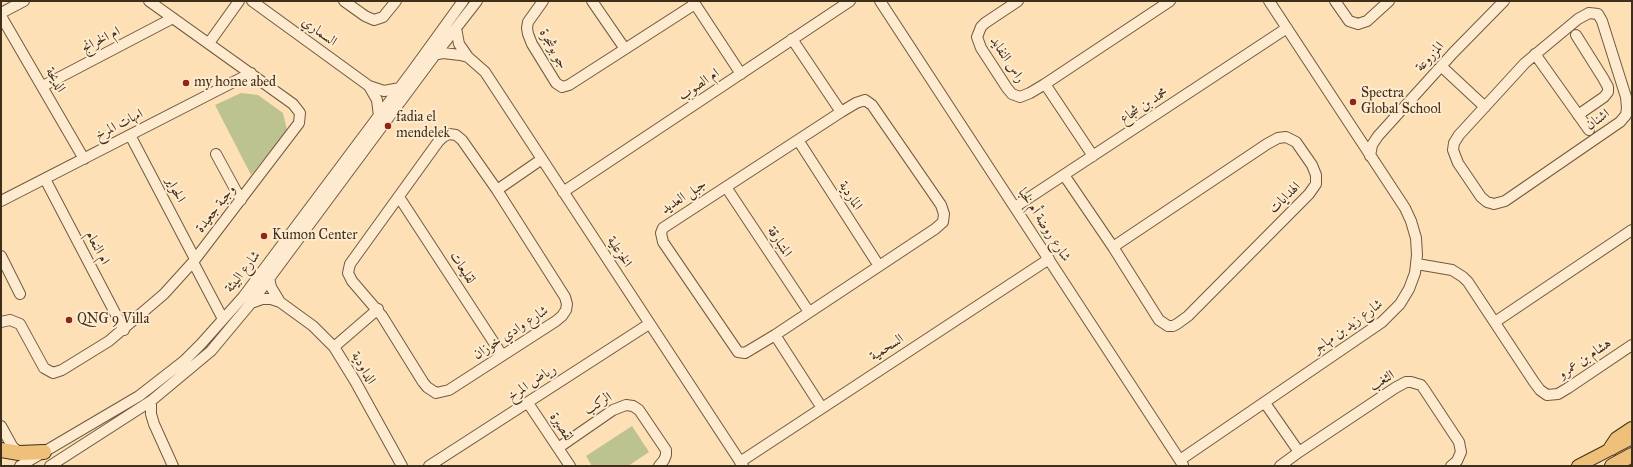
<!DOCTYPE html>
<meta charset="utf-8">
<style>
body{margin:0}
#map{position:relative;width:1633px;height:467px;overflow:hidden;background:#fde0b5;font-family:"IM FELL Great Primer",serif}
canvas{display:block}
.frame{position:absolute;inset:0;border:2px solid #3f2e1a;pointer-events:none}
</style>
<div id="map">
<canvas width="1633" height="467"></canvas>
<div class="frame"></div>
</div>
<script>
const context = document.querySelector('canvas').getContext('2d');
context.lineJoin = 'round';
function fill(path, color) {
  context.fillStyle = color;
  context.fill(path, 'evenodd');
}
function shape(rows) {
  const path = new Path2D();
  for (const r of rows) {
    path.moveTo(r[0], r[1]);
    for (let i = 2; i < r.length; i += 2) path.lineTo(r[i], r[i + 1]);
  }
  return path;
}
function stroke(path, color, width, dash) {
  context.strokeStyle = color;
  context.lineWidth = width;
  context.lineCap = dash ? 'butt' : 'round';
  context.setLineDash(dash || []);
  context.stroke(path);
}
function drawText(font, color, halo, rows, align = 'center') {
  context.font = font + ' "IM FELL Great Primer",Amiri,serif';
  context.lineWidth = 4;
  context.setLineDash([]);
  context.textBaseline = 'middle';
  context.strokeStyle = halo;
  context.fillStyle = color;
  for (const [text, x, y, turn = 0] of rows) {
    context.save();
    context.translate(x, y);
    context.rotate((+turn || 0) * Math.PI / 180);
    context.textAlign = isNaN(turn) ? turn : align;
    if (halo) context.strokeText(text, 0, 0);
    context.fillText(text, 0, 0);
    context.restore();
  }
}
fill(shape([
 [241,93,258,95,283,113,287,130,251,175,215,105],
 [632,426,649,452,628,466,592,466,586,456]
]), '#bcc390');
const minor = shape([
 [252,1,369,86,384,91,400,88],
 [344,1,365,16,374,20,383,17,396,1],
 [543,1,528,22,527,28,528,34,532,44,556,83,562,87,569,85,695,4],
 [592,1,625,49],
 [693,1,741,74],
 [880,1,1183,465],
 [1018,1,985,23,981,27,977,37,981,48,1007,88,1012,94,1020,97,1030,93,1045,84,1170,1],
 [1335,1,1349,21,1358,24,1367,21,1389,1],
 [1,13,24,1],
 [1589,13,1598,14,1602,21,1626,97,1627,108,1626,115,1620,122,1505,201,1494,204,1487,202,1481,197,1458,163,1453,150,1454,143,1459,135,1525,63,1578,19,1589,13],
 [1,16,84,159],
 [456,28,459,44,468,57],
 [1576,35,1603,78,1608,87,1608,92,1604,97,1578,115],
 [792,39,841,112],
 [209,43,239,1],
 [1535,54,1589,130],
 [435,55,443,53,460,55,468,57,485,72,743,466],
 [1441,66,1485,107],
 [1045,84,1093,156],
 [43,86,173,18],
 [369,86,377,100,379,116],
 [865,100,872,105,941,205,944,214,943,222,935,229,775,335,745,353,738,352,663,242,661,233,663,228,841,112,856,103,865,100],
 [449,134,456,135,462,140,497,190,565,297,567,304,566,310,562,316,556,321,449,390,436,393,427,387,423,382,382,316,352,281,348,273,350,264,438,142,443,137,449,134],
 [130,135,195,259],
 [798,140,879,266],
 [216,154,241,200],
 [1370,156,1372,145,1378,136,1453,53,1504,1],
 [1064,175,1113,247,1159,320,1168,326,1173,326,1177,324,1188,316,1309,194,1316,184,1316,175,1312,165,1296,142,1286,137,1278,138,1267,144,1113,247],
 [45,179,124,330],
 [726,187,809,312],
 [497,190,542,159],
 [563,192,850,1],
 [399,197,502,355],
 [1,201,251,73],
 [1015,207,1287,28],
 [1,256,20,294],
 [193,262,223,319],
 [1417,264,1452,270,1463,277,1468,282,1534,382,1540,390,1547,395,1558,394,1568,388,1632,345],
 [269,278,271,287,280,302,313,326,334,347,355,381,402,466],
 [251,303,262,299,271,299,280,302],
 [1,322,10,320,20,324,44,368,53,373,62,370,109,341,164,294,193,262,299,123,300,113,293,104,149,1],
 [1495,322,1632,230],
 [775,335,822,408],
 [334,347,378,309],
 [151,401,151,414,154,424,173,466],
 [528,403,570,466],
 [1265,403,1299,452],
 [1,426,12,446,19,453],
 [558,448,613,410,626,405,633,406,639,410,666,450,666,455,664,460,659,466],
 [1180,460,1382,322,1400,304,1409,289,1415,273,1417,255,1416,238,1411,221,1405,208,1269,1],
 [740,462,1049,259],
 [20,466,139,396,184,361,201,344,243,297,413,70,463,1],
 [50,466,151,401,211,351,251,303,435,55,477,1],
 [429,466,649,324],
 [1280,466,1299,452,1395,388,1406,382,1411,382,1421,385,1424,389,1459,442,1461,452,1457,461,1451,466]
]);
const major = shape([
 [1578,466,1632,438]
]);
const highway = shape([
 [1611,448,1617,439,1632,429],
 [1,450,19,453,44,452],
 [1612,466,1632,455]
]);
stroke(minor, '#6e5a41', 12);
stroke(major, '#3f2e1a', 14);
stroke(highway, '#3f2e1a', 16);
stroke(minor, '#feebcf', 10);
stroke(major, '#eec07a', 12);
stroke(highway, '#eec07a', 14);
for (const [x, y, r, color] of [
 [186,83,4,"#8f2418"],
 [1353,102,4,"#8f2418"],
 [388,126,4,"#8f2418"],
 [264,236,4,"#8f2418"],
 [69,320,4,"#8f2418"]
]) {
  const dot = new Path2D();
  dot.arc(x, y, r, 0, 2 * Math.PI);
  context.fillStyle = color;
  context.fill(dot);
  stroke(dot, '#feebcf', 1.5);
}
drawText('14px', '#3f2e1a', '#feebcf', [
 ["السماري",319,32,36],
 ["ام الخرانج",101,40,-27],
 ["جو بوشجرة",553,49,61],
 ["المزروعة",1430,57,-48],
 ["راس النفايد",1007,60,57],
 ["الديحة",55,80,60],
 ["ام الصوب",699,85,-34],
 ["محمد بن شجاع",1144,106,-33],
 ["اشنان",1598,120,-35],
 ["امهات المرخ",119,125,-27],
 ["الحواير",175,190,62],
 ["الماردية",850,196,57],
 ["جبل العديد",684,197,-33],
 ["الهدايات",1285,198,-45],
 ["وجبة جعيدة",216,209,-52],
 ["شارع روضة أم لخبا",1044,225,57],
 ["المتبارقة",779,242,57],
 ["ام النعام",97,248,62],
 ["الخزعلية",619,252,57],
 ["لقليعات",462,268,57],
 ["شارع البيئة",243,272,-52],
 ["شارع زيد بن مهاجر",1348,327,-36],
 ["شارع وادي خوزان",511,333,-33],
 ["السحمية",887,348,-33],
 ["هشام بن عمرو",1585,359,-34],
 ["الداودية",363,368,60],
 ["الثغب",1382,381,-31],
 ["رياض المرخ",532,383,-33],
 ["الركب",598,404,-31],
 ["لقصيرة",561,427,57]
]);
drawText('14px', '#3f2e1a', '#feebcf', [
 ["my home abed",194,83],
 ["Spectra",1361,94],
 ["Global School",1361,110],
 ["fadia el",396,118],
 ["mendelek",396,134],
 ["Kumon Center",272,236],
 ["QNG 9 Villa",77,320]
], 'left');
</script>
